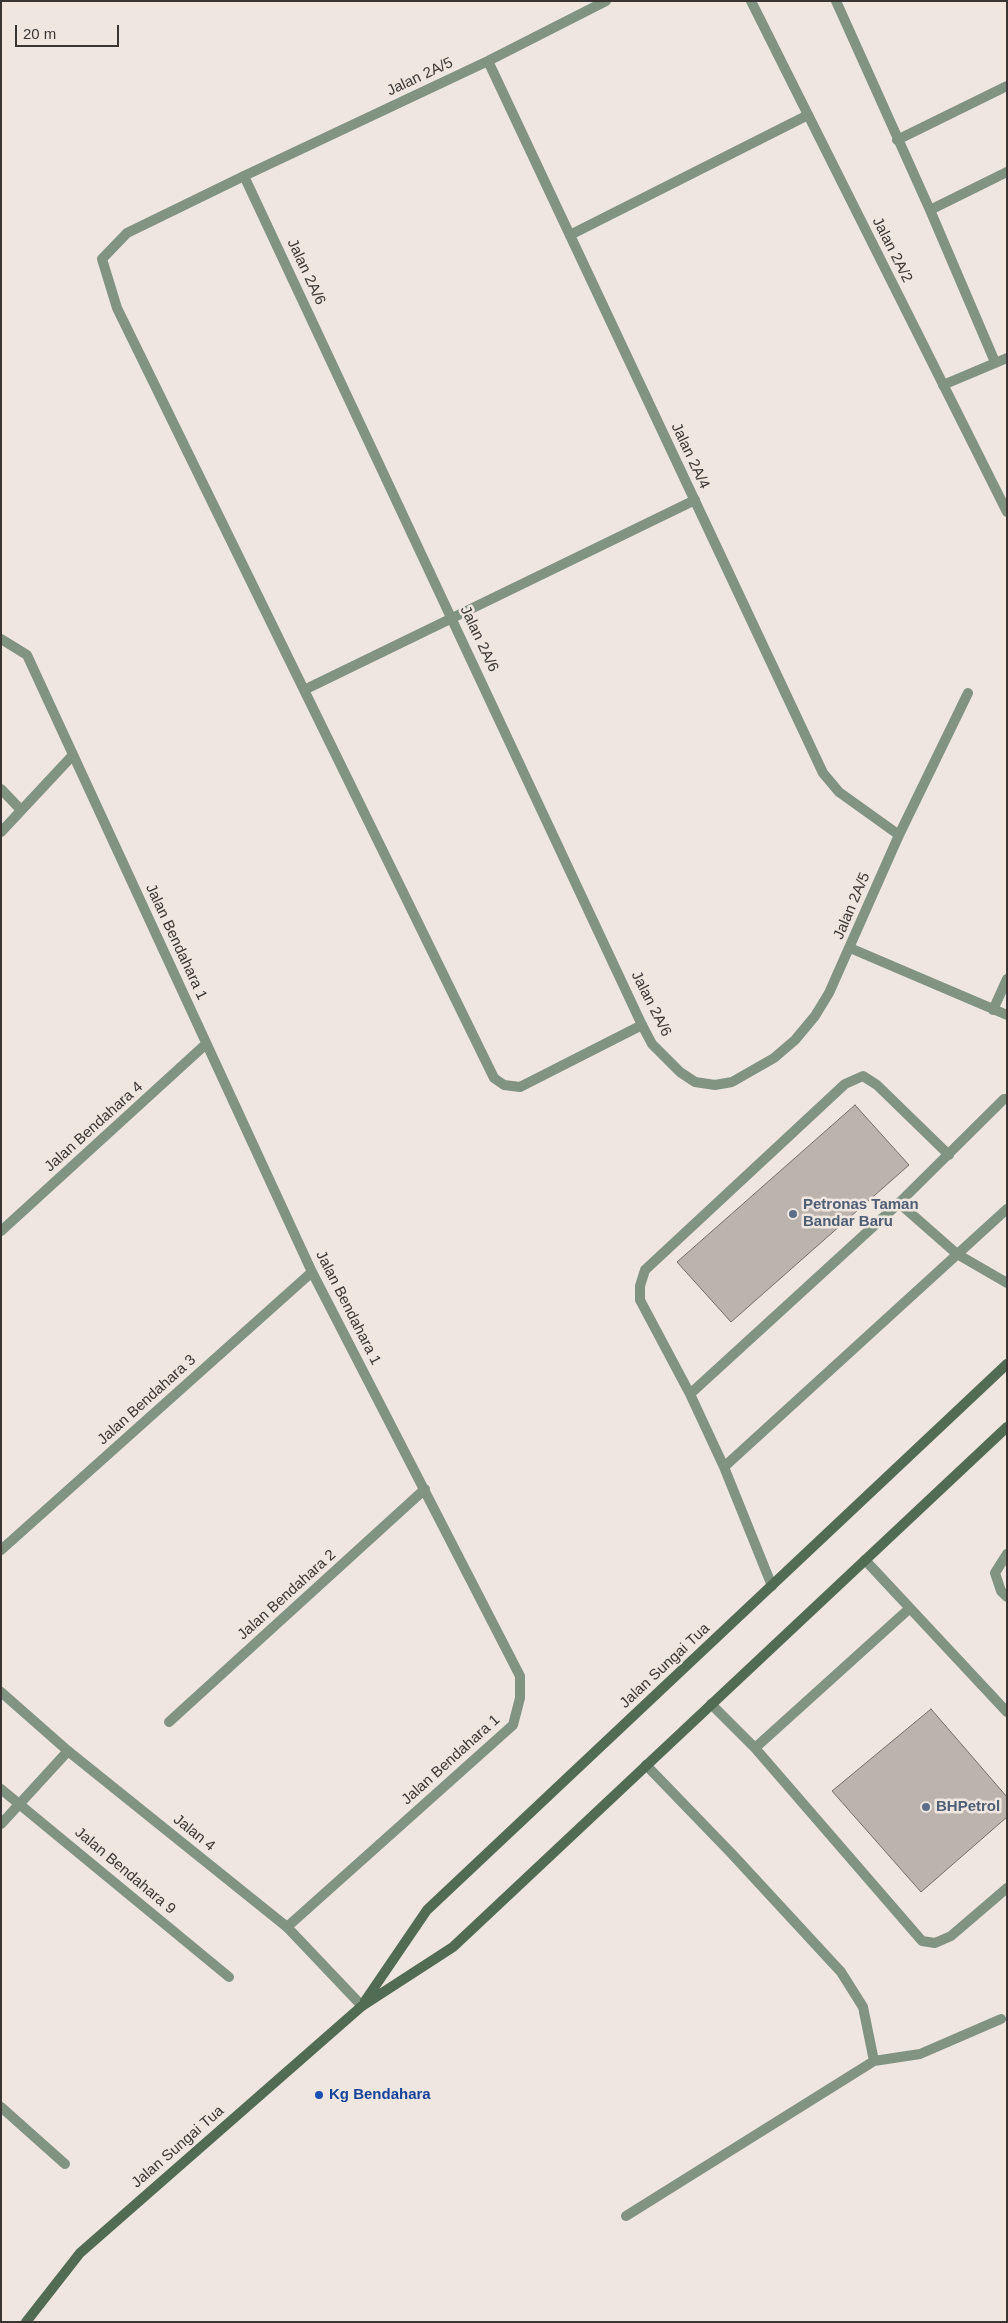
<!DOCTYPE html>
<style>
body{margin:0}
#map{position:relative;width:1008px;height:2323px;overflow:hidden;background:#efe6e0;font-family:Arial,sans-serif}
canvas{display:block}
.frame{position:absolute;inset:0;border:2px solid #393533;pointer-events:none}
.scale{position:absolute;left:15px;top:25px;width:104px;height:22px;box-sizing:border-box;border:2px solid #393533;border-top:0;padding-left:6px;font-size:15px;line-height:18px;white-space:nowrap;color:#393533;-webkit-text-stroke:4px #efe6e0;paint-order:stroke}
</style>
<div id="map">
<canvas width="1008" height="2323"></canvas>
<div class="frame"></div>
<div class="scale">20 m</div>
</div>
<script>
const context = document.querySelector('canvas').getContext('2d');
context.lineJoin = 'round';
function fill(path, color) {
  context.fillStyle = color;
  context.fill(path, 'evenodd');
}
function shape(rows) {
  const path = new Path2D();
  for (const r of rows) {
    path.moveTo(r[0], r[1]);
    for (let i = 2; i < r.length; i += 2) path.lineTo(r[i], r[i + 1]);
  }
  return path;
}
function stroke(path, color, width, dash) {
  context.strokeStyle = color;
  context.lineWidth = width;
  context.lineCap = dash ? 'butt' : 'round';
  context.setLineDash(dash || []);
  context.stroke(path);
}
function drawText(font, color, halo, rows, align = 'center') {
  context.font = font + ' Arial,sans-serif';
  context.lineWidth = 5;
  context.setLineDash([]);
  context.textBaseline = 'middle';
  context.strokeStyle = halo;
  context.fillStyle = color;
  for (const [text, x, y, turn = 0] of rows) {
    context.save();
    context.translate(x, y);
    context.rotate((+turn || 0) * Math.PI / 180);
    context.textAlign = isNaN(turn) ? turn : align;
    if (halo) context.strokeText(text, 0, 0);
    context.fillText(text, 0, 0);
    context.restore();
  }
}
const building = shape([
 [855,1105,909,1165,731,1322,677,1262,855,1105],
 [931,1709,1007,1797,1007,1817,921,1892,832,1791,931,1709]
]);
fill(building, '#bbb3ae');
stroke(building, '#746d68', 1);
stroke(shape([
 [836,1,930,210,995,362],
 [897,140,1007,86],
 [244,176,127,233,102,259,117,308,494,1078,504,1085,520,1087,642,1025],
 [930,210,1007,172],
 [570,235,808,115],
 [943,385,1007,358],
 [304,690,695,500],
 [850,948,1007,1015],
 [993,1010,1007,979],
 [899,1203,957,1254,1007,1283],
 [690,1394,640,1300,640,1286,645,1270,845,1084,863,1076,877,1085,949,1155],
 [724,1467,1007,1209],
 [1007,1554,995,1573,1001,1591,1007,1597],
 [865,1560,1007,1712],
 [772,1586,724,1467,690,1394,899,1203,1004,1099,1007,1099],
 [711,1704,755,1748,922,1941,935,1943,951,1936,1007,1888],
 [755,1748,910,1608],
 [646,1765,732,1854,841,1972,863,2007,874,2061],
 [626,2216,874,2061,920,2054,1001,2019]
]), '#819482', 10);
stroke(shape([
 [606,1,488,61,244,176,642,1025,652,1044,680,1072,695,1082,715,1085,732,1082,774,1058,795,1040,815,1016,829,993,899,835,968,693],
 [751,1,1007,512],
 [488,61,823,773,839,792,899,835],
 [1,639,27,655,312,1272,520,1676,520,1698,513,1725,287,1927],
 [1,789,21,810],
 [1,832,73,755],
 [1,1231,206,1044],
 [1,1550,312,1272],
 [169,1722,425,1489],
 [1,1789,229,1977],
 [1,1824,68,1751],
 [1,2107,65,2164]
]), '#819482', 10);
stroke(shape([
 [1,1692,68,1751,287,1927,362,2006]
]), '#819482', 10);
stroke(shape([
 [365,2001,427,1910,1007,1364],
 [26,2322,80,2253,362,2006,453,1947,1007,1427]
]), '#516c52', 10);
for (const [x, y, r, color] of [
 [793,1214,5,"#5c6f8a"],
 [926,1807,5,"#5c6f8a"],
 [319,2095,5,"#1a4fb4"]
]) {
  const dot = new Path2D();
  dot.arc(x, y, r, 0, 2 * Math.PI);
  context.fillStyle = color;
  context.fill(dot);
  stroke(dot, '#efe6e0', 2);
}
drawText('15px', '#393533', '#efe6e0', [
 ["Jalan 2A/5",420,77,-25],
 ["Jalan 2A/2",892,250,63],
 ["Jalan 2A/6",306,272,65],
 ["Jalan 2A/4",690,456,65],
 ["Jalan 2A/6",479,639,65],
 ["Jalan 2A/5",852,906,-67],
 ["Jalan Bendahara 1",176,942,65],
 ["Jalan 2A/6",651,1004,63],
 ["Jalan Bendahara 4",94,1127,-42],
 ["Jalan Bendahara 1",348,1308,63],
 ["Jalan Bendahara 3",147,1400,-42],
 ["Jalan Bendahara 2",287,1595,-42],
 ["Jalan Sungai Tua",665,1666,-43],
 ["Jalan Bendahara 1",451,1760,-42],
 ["Jalan 4",194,1833,39],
 ["Jalan Bendahara 9",125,1871,40],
 ["Jalan Sungai Tua",178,2147,-41]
]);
drawText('bold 15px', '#4e5e75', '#efe6e0', [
 ["Petronas Taman",803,1205],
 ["Bandar Baru",803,1222],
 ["BHPetrol",936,1807]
], 'left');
drawText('bold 15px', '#164399', '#efe6e0', [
 ["Kg Bendahara",329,2095]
], 'left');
</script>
